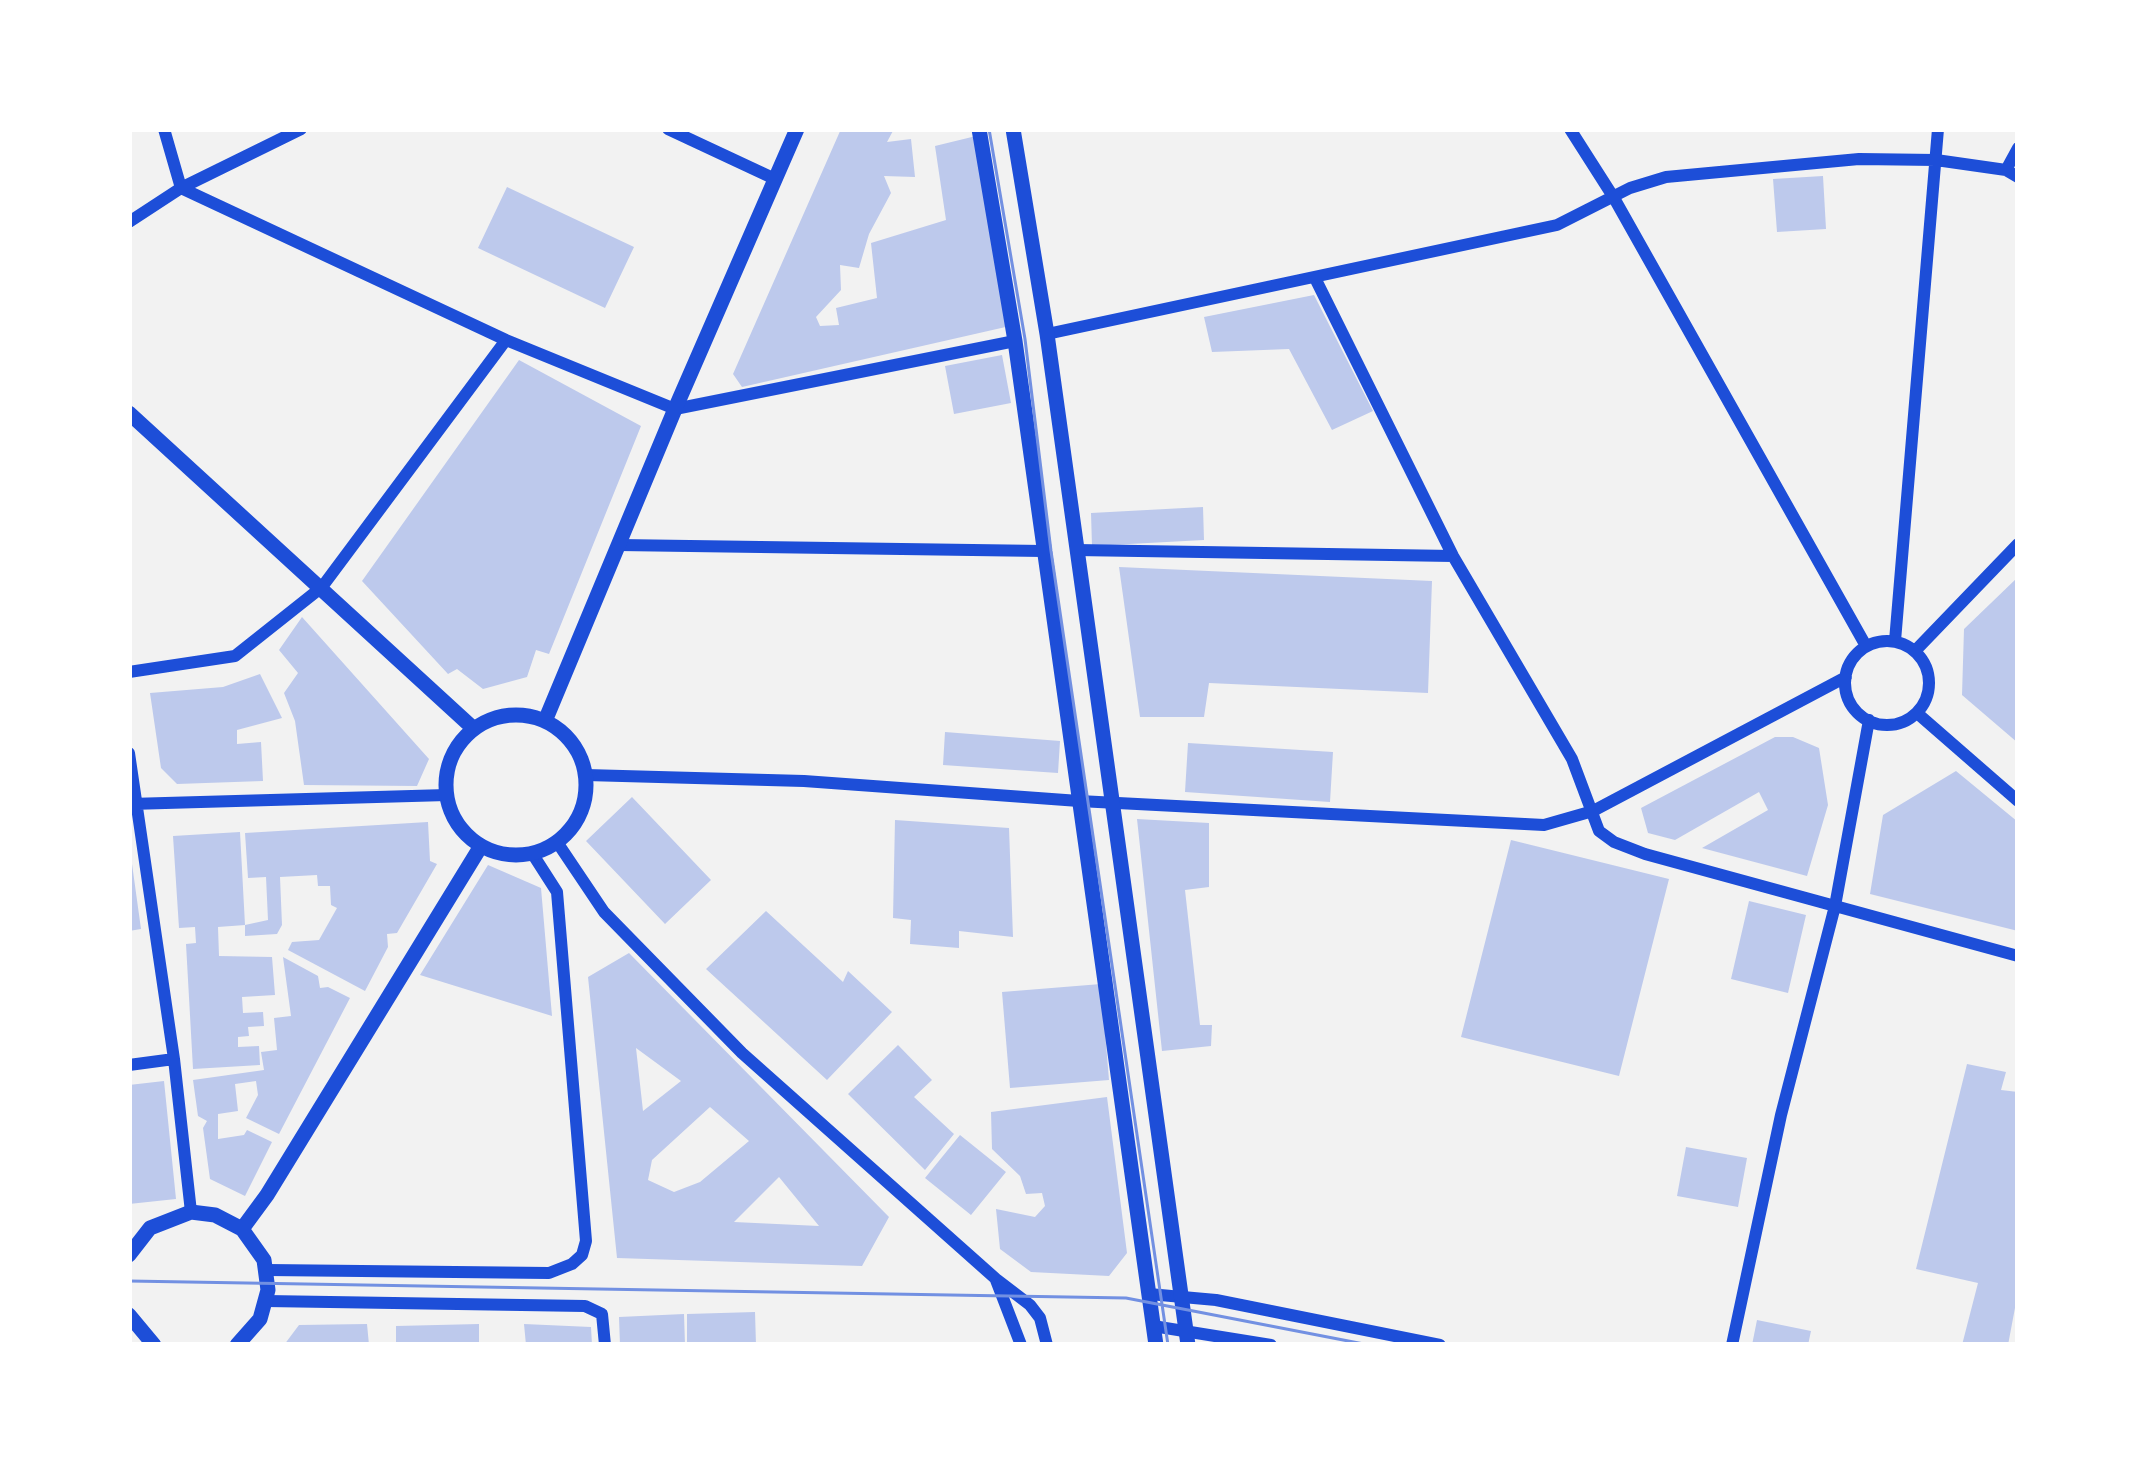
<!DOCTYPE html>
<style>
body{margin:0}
#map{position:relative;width:2147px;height:1474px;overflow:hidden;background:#f2f2f2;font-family:Signika,sans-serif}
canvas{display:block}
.frame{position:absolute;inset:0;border:132px solid #fff;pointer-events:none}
</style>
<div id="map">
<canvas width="2147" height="1474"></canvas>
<div class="frame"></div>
</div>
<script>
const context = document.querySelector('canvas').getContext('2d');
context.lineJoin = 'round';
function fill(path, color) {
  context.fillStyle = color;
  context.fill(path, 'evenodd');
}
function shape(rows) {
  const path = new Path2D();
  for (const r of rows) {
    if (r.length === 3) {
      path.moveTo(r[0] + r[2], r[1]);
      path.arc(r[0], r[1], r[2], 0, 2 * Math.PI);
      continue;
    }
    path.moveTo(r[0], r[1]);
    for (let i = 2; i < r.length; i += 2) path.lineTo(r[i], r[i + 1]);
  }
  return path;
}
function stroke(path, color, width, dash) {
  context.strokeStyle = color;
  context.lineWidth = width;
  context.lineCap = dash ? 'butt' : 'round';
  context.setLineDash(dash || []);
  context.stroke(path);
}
fill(shape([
 [841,129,894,129,887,142,911,139,915,177,884,176,891,193,869,234,859,268,840,265,841,290,816,317,820,326,839,325,836,308,877,298,871,243,946,220,935,146,976,136,1010,326,742,387,733,374],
 [1823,176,1826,229,1777,232,1773,179],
 [507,187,634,247,605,308,478,248],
 [1314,295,1373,411,1332,430,1289,349,1212,352,1204,317],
 [1002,355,1011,403,954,414,945,366],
 [519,360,641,426,549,654,536,650,527,677,483,689,457,669,448,674,362,581],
 [1203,507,1204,540,1092,546,1091,513],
 [1119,567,1432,581,1428,693,1209,683,1204,717,1140,717],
 [2018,577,2018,743,1962,695,1964,629],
 [302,617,429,759,417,786,304,785,295,721,284,693,298,673,279,650],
 [260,674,282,718,237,730,237,744,261,742,263,781,177,784,161,768,150,693,223,687],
 [945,732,1060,741,1058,773,943,765],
 [1775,737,1793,737,1819,748,1828,805,1807,876,1702,848,1768,810,1759,792,1675,840,1648,833,1641,808],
 [1188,743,1333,752,1330,802,1185,792],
 [1956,771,2018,822,2018,931,1870,894,1883,815],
 [632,797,711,880,665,924,586,841],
 [1137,819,1209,823,1209,887,1185,890,1200,1025,1212,1025,1211,1046,1162,1051],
 [895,820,1009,828,1013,937,959,931,959,948,910,944,911,920,893,918],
 [428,822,430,861,437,864,397,933,387,934,388,947,365,991,288,950,292,942,319,940,337,908,331,905,330,886,318,886,317,875,280,877,282,925,277,934,245,936,245,925,268,920,266,877,248,878,245,833],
 [240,832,245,925,218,927,219,956,272,957,275,995,242,997,243,1013,263,1012,264,1026,248,1027,249,1036,238,1037,238,1047,259,1046,260,1065,193,1069,186,944,196,943,195,927,179,928,173,836],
 [1511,840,1669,879,1619,1076,1461,1037],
 [132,864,141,929,129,931,129,865],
 [488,865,541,888,552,1016,420,975],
 [1749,901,1806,915,1788,993,1731,979],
 [766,911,843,982,848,971,892,1012,827,1080,706,969],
 [629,953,889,1217,862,1266,617,1258,588,977],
 [636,1048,681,1081,643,1111],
 [710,1107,749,1141,700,1182,674,1192,648,1180,652,1160],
 [779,1177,819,1226,734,1222],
 [283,957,318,976,320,988,328,987,350,998,279,1134,246,1118,258,1095,256,1081,235,1084,238,1111,218,1114,218,1139,244,1135,247,1130,272,1142,245,1196,210,1179,203,1128,207,1121,198,1116,193,1080,264,1070,261,1052,277,1050,274,1018,291,1016],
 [1101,984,1109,1080,1010,1088,1002,992],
 [898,1045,932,1080,914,1097,954,1134,925,1170,848,1094],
 [1967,1064,2006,1072,2001,1090,2018,1092,2018,1292,2008,1345,1962,1345,1978,1283,1916,1269],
 [164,1081,176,1199,129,1204,129,1085],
 [1107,1097,1127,1253,1109,1276,1031,1272,1000,1249,996,1209,1035,1217,1045,1206,1042,1193,1026,1194,1020,1176,992,1149,991,1112],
 [960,1135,1006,1172,971,1215,925,1178],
 [1686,1147,1747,1158,1738,1207,1677,1196],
 [755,1312,756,1345,687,1345,687,1314],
 [684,1314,685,1345,620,1345,619,1317],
 [1757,1320,1811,1331,1808,1345,1752,1345],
 [367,1324,369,1345,284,1345,299,1325],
 [479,1324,479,1345,396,1345,396,1326],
 [524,1324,591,1327,592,1345,526,1345]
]), '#bdc9ec');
stroke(shape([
 [164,129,181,188,506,340,675,409,1015,341],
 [668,129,775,179],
 [1570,129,1614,198,1866,646],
 [2006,170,2018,148],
 [129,222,181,188,301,129],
 [1316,280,1453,556,1572,759,1599,831,1614,842,1645,854,2018,956],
 [1047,334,1557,225,1630,188,1666,177,1859,159,1936,160,2006,170,2018,177],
 [619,545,1043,551],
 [1076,550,1453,556],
 [1887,683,42],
 [1895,641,1938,129],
 [1915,651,2018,544],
 [129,672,235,656,322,587,506,340],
 [1917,713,2018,801],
 [129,753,174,1059,191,1212],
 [586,775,804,781,1079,801,1544,825,1593,811,1846,677],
 [130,804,447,795],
 [557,842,604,912,742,1053,996,1279,1030,1305,1040,1318,1047,1345],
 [129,1065,174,1059],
 [267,1270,549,1273,572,1264,582,1255,586,1241,557,892,532,853],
 [996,1280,1021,1345],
 [1149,1294,1216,1300,1440,1345],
 [266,1301,585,1306,602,1314,605,1345],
 [1153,1326,1271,1345],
 [1732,1345,1781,1115,1835,906,1869,720]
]), '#1d4ed8', 12);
stroke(shape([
 [979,129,1015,341,1156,1345],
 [1013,129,1047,334,1188,1345],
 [129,413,474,729],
 [516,785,70],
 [545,721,675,409,797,129],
 [242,1229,267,1195,481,846],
 [129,1255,150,1228,191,1212,215,1215,242,1229,264,1260,268,1290,260,1319,237,1345],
 [129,1315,154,1345]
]), '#1d4ed8', 15);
stroke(shape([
 [989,129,1025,339,1051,551,1168,1345],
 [129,1281,1126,1298,1369,1345]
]), '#7290e2', 3);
</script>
